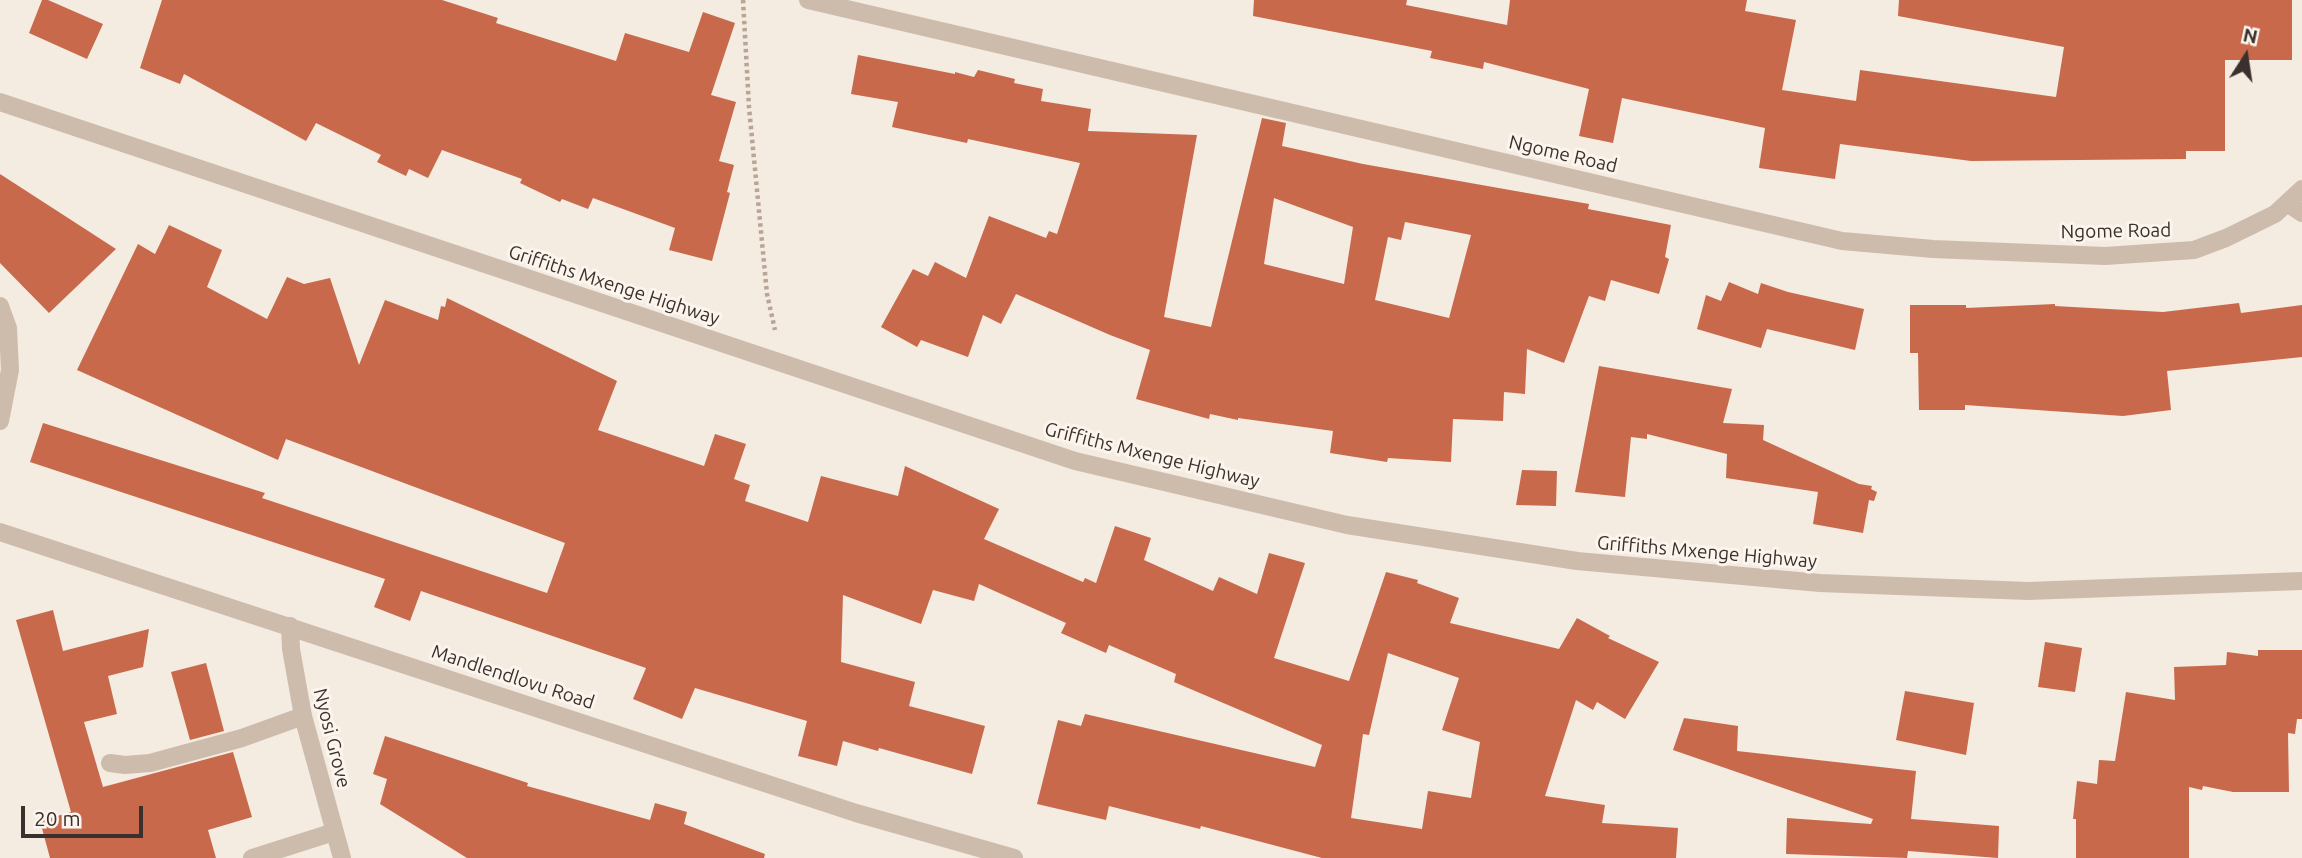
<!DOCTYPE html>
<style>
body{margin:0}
#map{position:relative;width:2302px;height:858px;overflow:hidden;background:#f4ebe1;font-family:Ubuntu,sans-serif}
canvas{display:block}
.north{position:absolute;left:2211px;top:21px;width:70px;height:70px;-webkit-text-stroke:5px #fbf5ee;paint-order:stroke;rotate:12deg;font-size:19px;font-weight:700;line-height:28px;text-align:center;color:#3b302b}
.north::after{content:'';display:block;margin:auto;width:24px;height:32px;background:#3b302b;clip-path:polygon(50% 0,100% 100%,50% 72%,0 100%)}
.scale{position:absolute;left:21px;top:806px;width:122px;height:32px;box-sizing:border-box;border:4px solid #3b302b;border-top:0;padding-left:9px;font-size:21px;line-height:24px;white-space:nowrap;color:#3b302b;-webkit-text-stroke:5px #fbf5ee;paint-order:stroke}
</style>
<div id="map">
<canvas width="2302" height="858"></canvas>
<div class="north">N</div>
<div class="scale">20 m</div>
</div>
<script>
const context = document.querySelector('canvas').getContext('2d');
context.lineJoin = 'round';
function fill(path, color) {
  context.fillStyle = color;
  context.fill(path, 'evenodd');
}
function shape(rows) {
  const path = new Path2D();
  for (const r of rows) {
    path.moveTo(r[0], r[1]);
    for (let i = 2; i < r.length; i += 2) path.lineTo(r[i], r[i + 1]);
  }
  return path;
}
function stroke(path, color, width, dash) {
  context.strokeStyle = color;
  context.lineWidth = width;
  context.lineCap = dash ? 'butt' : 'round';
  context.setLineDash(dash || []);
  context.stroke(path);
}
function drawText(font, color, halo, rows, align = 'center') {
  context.font = font + ' Ubuntu,sans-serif';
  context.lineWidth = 6;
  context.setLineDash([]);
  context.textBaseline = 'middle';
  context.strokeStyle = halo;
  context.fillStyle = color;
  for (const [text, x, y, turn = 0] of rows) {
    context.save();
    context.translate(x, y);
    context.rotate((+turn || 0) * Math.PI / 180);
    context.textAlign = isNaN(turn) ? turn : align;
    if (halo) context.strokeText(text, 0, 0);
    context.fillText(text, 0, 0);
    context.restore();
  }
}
fill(shape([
 [42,0,48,0,103,24,87,59,29,33],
 [162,0,442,0,498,18,496,23,616,61,625,33,689,52,703,12,735,23,711,95,736,102,719,161,734,165,727,192,730,193,712,261,669,250,675,228,593,198,588,209,562,199,560,202,520,183,522,179,442,150,428,178,409,169,406,176,377,162,381,155,316,123,306,141,184,74,180,84,140,68],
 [1254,0,1407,0,1406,5,1507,25,1510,0,1747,0,1745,11,1796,20,1782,90,1856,101,1860,70,2056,97,2064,47,1898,16,1899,0,2292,0,2292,60,2225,60,2225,151,2186,151,2186,159,1971,161,1840,144,1835,179,1759,168,1765,128,1622,98,1613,143,1579,136,1589,89,1484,62,1483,69,1430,58,1432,51,1253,16],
 [858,55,955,74,955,72,974,77,978,70,1015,79,1014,83,1043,89,1041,101,1091,109,1088,131,1197,135,1164,317,1211,327,1262,118,1286,123,1282,146,1363,164,1589,204,1588,209,1671,225,1665,257,1669,259,1659,294,1611,280,1605,301,1589,296,1564,363,1527,349,1525,394,1504,392,1503,421,1453,419,1451,462,1388,458,1387,462,1330,453,1333,431,1238,418,1238,420,1210,414,1209,419,1136,399,1150,350,1110,335,1016,294,1001,324,983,315,968,357,921,340,917,347,881,327,913,269,928,276,935,262,966,278,989,216,1046,238,1049,231,1057,234,1080,163,968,139,967,143,892,127,898,102,851,94],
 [1274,198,1353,227,1344,284,1264,264],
 [1405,222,1471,235,1449,318,1375,300,1388,237,1401,240],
 [0,174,116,249,49,313,0,263],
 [169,225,222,250,207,287,267,319,287,277,304,284,330,278,359,365,385,300,438,320,441,306,445,307,447,298,617,381,598,430,704,466,715,434,746,444,734,479,750,485,745,501,808,522,821,476,898,496,905,466,999,509,984,539,1083,582,1085,578,1096,583,1115,526,1151,538,1144,560,1213,591,1219,577,1257,594,1269,553,1305,563,1274,658,1349,681,1386,572,1418,580,1417,583,1459,598,1450,623,1559,649,1577,618,1610,636,1608,638,1659,662,1625,719,1597,702,1593,710,1576,700,1545,796,1605,805,1602,823,1678,828,1676,858,1322,858,1201,826,1200,829,1109,806,1106,820,1037,804,1058,720,1081,726,1085,714,1315,767,1322,745,1174,682,1176,674,1109,645,1106,653,1061,633,1066,623,979,584,974,601,933,590,921,624,843,595,841,662,915,682,909,706,985,726,972,774,879,748,878,751,843,741,837,766,798,756,807,721,695,688,682,719,633,699,646,668,421,591,410,621,374,607,385,579,30,462,43,423,265,493,262,498,547,593,565,543,286,439,278,460,77,370,138,244,155,254],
 [1388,653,1459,678,1442,730,1480,742,1471,798,1428,791,1422,829,1351,818,1363,734,1369,735],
 [1729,282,1758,294,1761,283,1788,292,1864,309,1855,350,1767,329,1761,348,1697,329,1706,295,1721,301],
 [2239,303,2241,313,2302,305,2302,357,2167,371,2171,410,2123,416,1965,405,1965,410,1919,410,1918,353,1910,353,1910,305,1966,305,1966,308,2055,304,2055,306,2163,312],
 [1599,366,1732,389,1723,423,1764,425,1763,440,1859,484,1872,486,1871,489,1877,492,1874,501,1869,500,1863,533,1813,524,1818,492,1726,478,1727,454,1647,434,1647,439,1631,437,1625,497,1575,492],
 [1522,470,1557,471,1556,506,1516,505],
 [53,610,63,651,149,629,143,667,108,676,117,714,84,722,103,787,233,752,252,817,208,830,216,858,50,858,40,821,71,812,16,620],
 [2045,642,2082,648,2075,692,2038,687],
 [2258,650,2302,650,2302,719,2297,719,2295,734,2288,733,2289,792,2233,792,2203,786,2202,790,2189,787,2189,858,2076,858,2076,819,2073,819,2077,781,2097,784,2099,760,2115,761,2126,692,2175,700,2174,667,2226,665,2227,652,2258,656],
 [206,663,224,731,190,740,171,672],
 [1905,691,1974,703,1966,755,1896,740],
 [1684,718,1738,726,1737,751,1916,771,1911,819,1999,826,1998,858,1908,851,1907,858,1786,854,1787,818,1871,824,1873,819,1673,750],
 [385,736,528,783,527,786,650,820,655,803,687,812,684,824,765,854,764,858,467,858,380,804,387,779,373,774]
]), '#c8694b');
stroke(shape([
 [743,0,749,107,767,294,775,330]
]), '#b9a596', 4.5, [3.5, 3.5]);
stroke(shape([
 [808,0,1842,241,1933,249,2105,256,2194,250,2226,238,2275,214,2302,189],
 [0,102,1075,461,1347,525,1577,561,1820,583,2028,591,2302,581],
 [2287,203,2302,213],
 [0,306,8,328,10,370,0,421],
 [0,532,856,813,1014,858],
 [290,626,291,649,303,716,342,858],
 [110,763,125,765,150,763,242,738,303,716],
 [252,858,334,832]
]), '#cdbbac', 18);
drawText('19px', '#3b302b', '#fbf5ee', [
 ["Ngome Road",1563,154,13],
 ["Ngome Road",2116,231,-1],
 ["Griffiths Mxenge Highway",614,285,18],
 ["Griffiths Mxenge Highway",1152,455,14],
 ["Griffiths Mxenge Highway",1707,552,5],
 ["Mandlendlovu Road",513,677,18],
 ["Nyosi Grove",332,738,76]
]);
</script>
